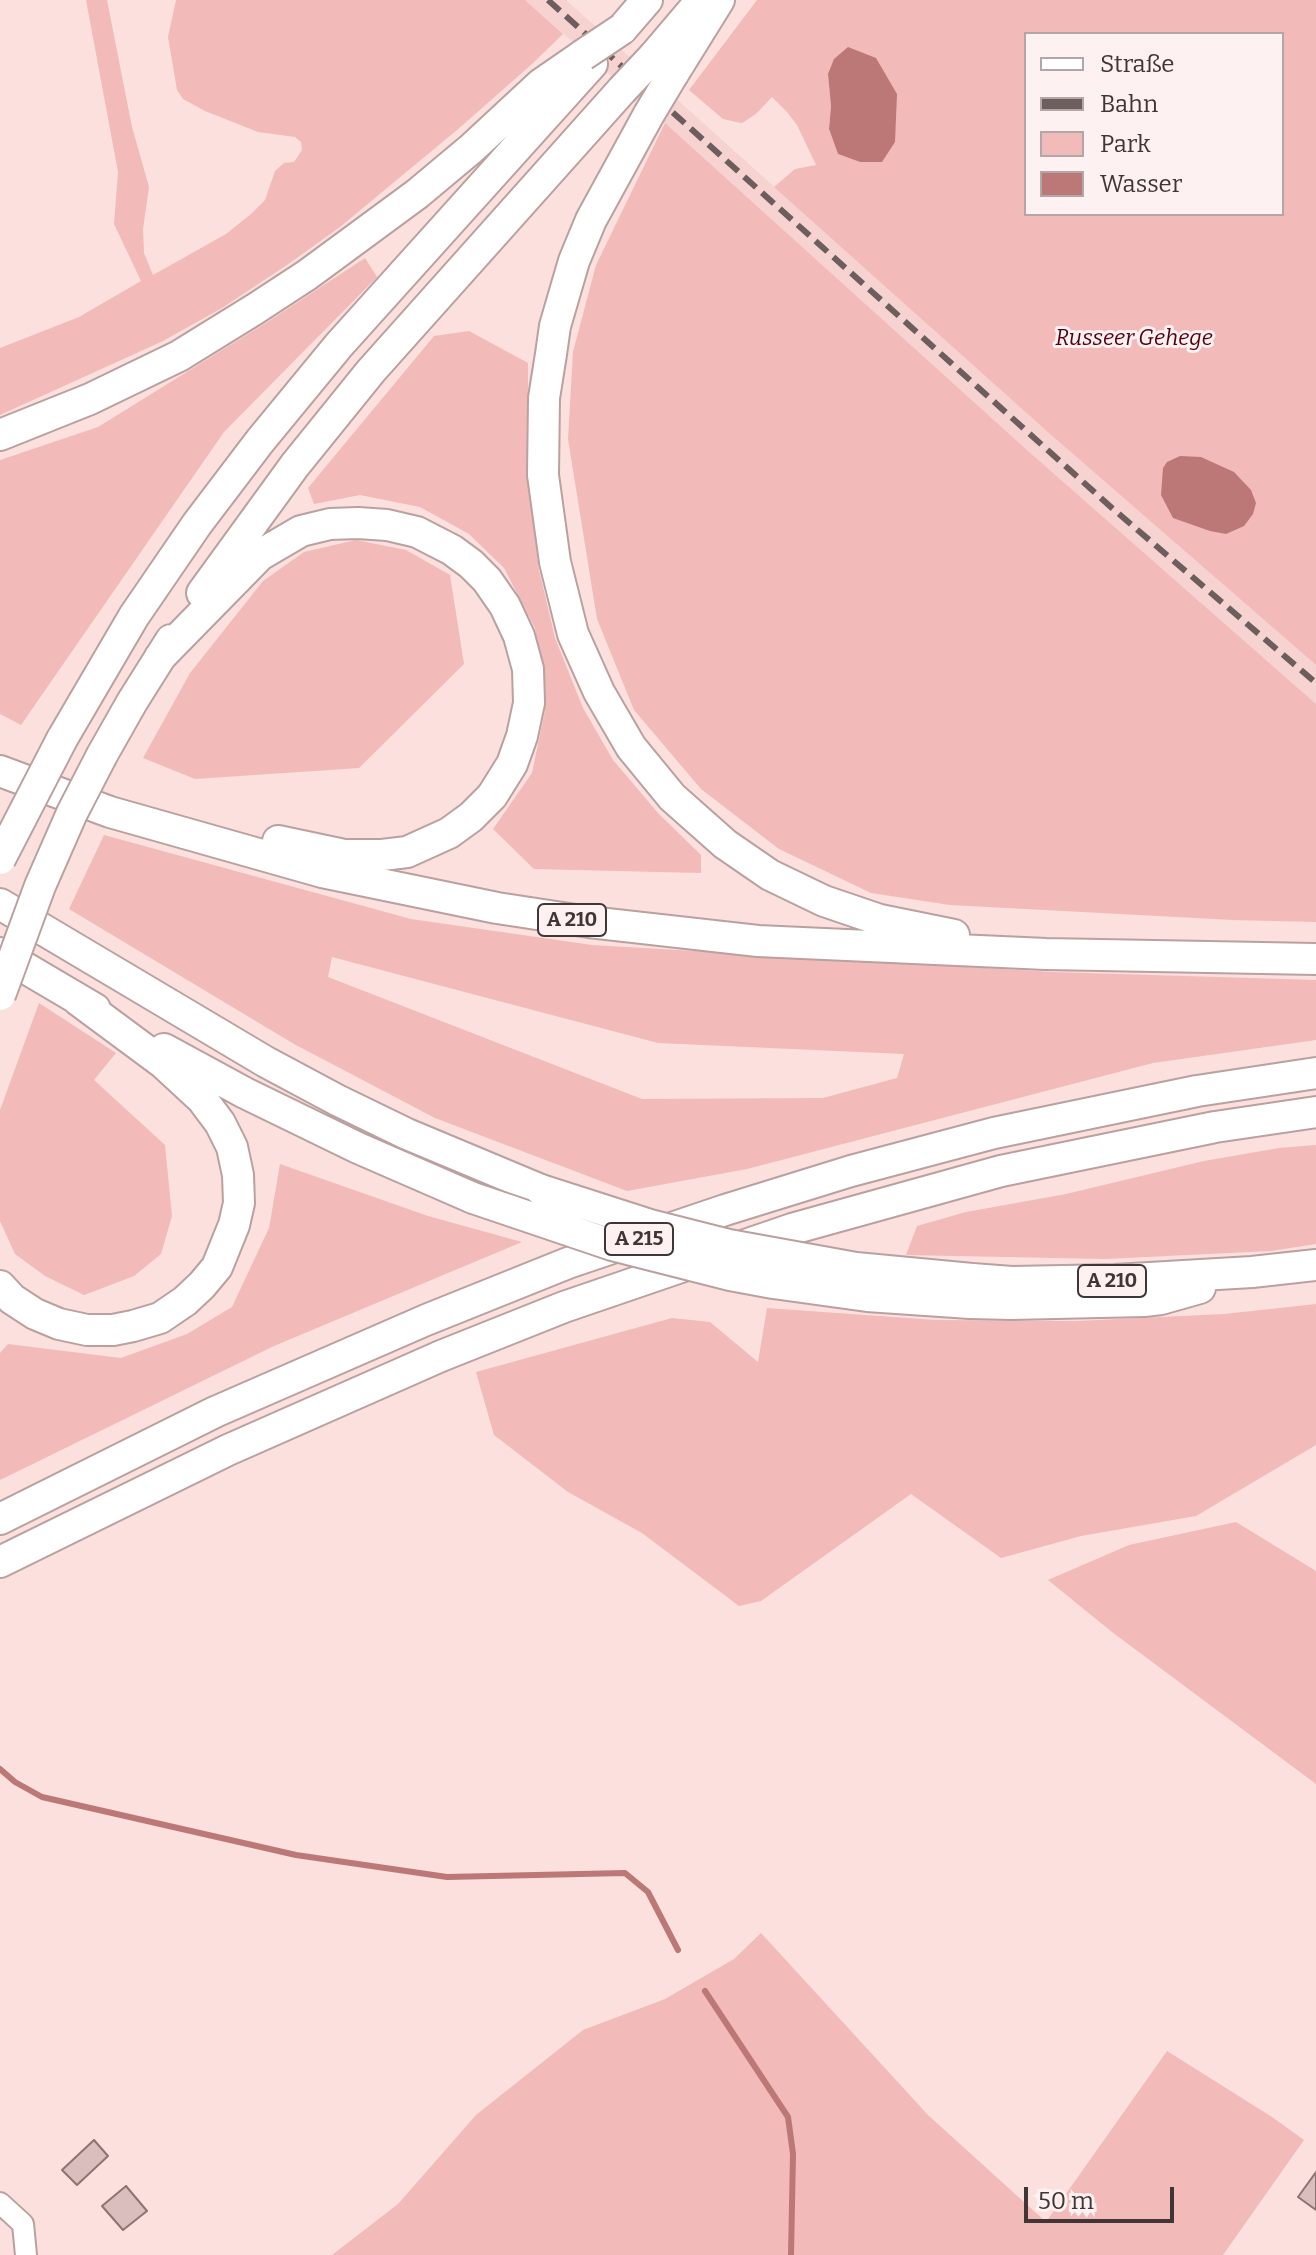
<!DOCTYPE html>
<meta charset="utf-8">
<style>
body{margin:0}
#map{position:relative;width:1316px;height:2255px;overflow:hidden;background:#fbe0de;font-family:Bitter,serif}
canvas{display:block}
.legend{position:absolute;left:1024px;top:32px;width:260px;height:184px;box-sizing:border-box;background:#fdf1f1;border:2px solid #b2a6a6;margin:0;padding:10px 14px;list-style:none;font-size:24px;color:#413636}
.legend li{display:flex;align-items:center;gap:16px;height:40px}
.legend b{width:40px;border:2px solid #b2a6a6}
.scale{position:absolute;left:1024px;top:2187px;width:150px;height:36px;box-sizing:border-box;border:4px solid #413636;border-top:0;padding-left:10px;font-size:24px;line-height:28px;white-space:nowrap;color:#413636;-webkit-text-stroke:6px #fdf1f1;paint-order:stroke}
</style>
<div id="map">
<canvas width="1316" height="2255"></canvas>
<ul class="legend">
<li><b style="height:10px;background:#fff"></b>Straße</li>
<li><b style="height:10px;background:#6d5e5e"></b>Bahn</li>
<li><b style="height:22px;background:#f2bab8"></b>Park</li>
<li><b style="height:22px;background:#bb7876"></b>Wasser</li>
</ul>
<div class="scale">50 m</div>
</div>
<script>
const context = document.querySelector('canvas').getContext('2d');
context.lineJoin = 'round';
function fill(path, color) {
  context.fillStyle = color;
  context.fill(path, 'evenodd');
}
function shape(rows) {
  const path = new Path2D();
  for (const r of rows) {
    path.moveTo(r[0], r[1]);
    for (let i = 2; i < r.length; i += 2) path.lineTo(r[i], r[i + 1]);
  }
  return path;
}
function stroke(path, color, width, dash) {
  context.strokeStyle = color;
  context.lineWidth = width;
  context.lineCap = dash ? 'butt' : 'round';
  context.setLineDash(dash || []);
  context.stroke(path);
}
function drawText(font, color, halo, rows, align = 'center') {
  context.font = font + ' Bitter,serif';
  context.lineWidth = 6;
  context.setLineDash([]);
  context.textBaseline = 'middle';
  context.strokeStyle = halo;
  context.fillStyle = color;
  for (const [text, x, y, turn = 0] of rows) {
    context.save();
    context.translate(x, y);
    context.rotate((+turn || 0) * Math.PI / 180);
    context.textAlign = isNaN(turn) ? turn : align;
    if (halo) context.strokeText(text, 0, 0);
    context.fillText(text, 0, 0);
    context.restore();
  }
}
fill(shape([
 [525,0,566,0,1050,434,1316,665,1316,704,1027,450,665,123]
]), '#f6d2d0');
fill(shape([
 [86,0,107,0,132,127,149,187,143,229,144,253,153,275,226,234,251,214,265,200,275,171,284,163,294,162,302,150,301,142,295,137,258,132,205,111,183,99,177,90,168,37,176,0,525,0,563,34,532,64,457,130,340,227,287,265,222,308,163,341,0,415,0,348,79,317,141,281,114,224,118,172],
 [757,0,1316,0,1316,665,1050,434,774,187,795,169,816,165,797,125,787,112,772,97,756,114,742,123,736,122,723,119,689,90],
 [1026,34,1282,34,1282,214,1026,214],
 [828,74,860,162,838,154,829,129,831,106],
 [665,123,1027,450,1316,704,1316,922,1233,920,950,905,871,893,779,849,701,789,634,710,597,619,568,439,573,352,596,265],
 [365,258,377,277,224,432,21,725,0,714,0,460,98,427,269,321],
 [469,331,528,363,528,481,539,570,555,638,583,708,613,760,658,813,701,855,701,873,534,869,493,829,532,773,545,711,535,628,504,568,469,534,420,507,360,495,314,504,308,488,434,336],
 [356,540,406,550,450,575,464,664,359,768,195,779,143,758,190,673,263,581,304,552],
 [104,835,411,919,592,945,1053,972,1316,980,1316,1040,1153,1063,747,1169,627,1191,435,1118,294,1044,69,909],
 [332,957,658,1043,904,1054,897,1078,823,1098,642,1099,328,977],
 [39,1003,116,1053,94,1080,165,1145,172,1216,161,1254,134,1276,84,1295,45,1276,15,1254,0,1221,0,1110],
 [1316,1145,1316,1244,1271,1251,1105,1259,906,1255,917,1226,966,1212,1066,1194,1204,1161,1279,1148],
 [280,1164,428,1216,522,1242,274,1346,0,1480,0,1353,8,1344,121,1358,187,1334,232,1307,269,1228],
 [1316,1304,1316,1445,1196,1516,1081,1536,1001,1558,911,1494,761,1601,739,1606,642,1533,568,1492,494,1435,476,1372,672,1318,710,1322,758,1362,767,1308,935,1320,1076,1321,1224,1314],
 [1236,1522,1316,1571,1316,1784,1112,1632,1048,1580,1129,1545],
 [761,1933,928,2115,1046,2222,1167,2051,1272,2117,1304,2140,1223,2255,332,2255,398,2204,476,2115,583,2030,665,1999,734,1959]
]), '#f2bab8');
fill(shape([
 [848,47,876,58,897,94,895,142,882,162,860,162,838,154,829,129,831,106,828,74,834,59],
 [1180,456,1201,457,1234,472,1251,490,1256,503,1253,514,1244,526,1226,534,1210,531,1173,518,1161,495,1163,468,1167,462]
]), '#bb7876');
stroke(shape([
 [0,1769,15,1782,42,1797,296,1855,447,1877,625,1873,648,1892,678,1950],
 [705,1991,788,2117,793,2154,791,2255]
]), '#bb7876', 6);
const building = shape([
 [94,2140,108,2156,77,2185,62,2170,94,2140],
 [1316,2172,1316,2210,1298,2197,1316,2172],
 [126,2186,147,2211,123,2230,102,2206,126,2186]
]);
fill(building, '#d9bebd');
stroke(building, '#8d7473', 2);
const minor = shape([
 [0,2203,23,2224,26,2255]
]);
const highway = shape([
 [622,29,647,0],
 [654,56,699,3],
 [673,74,719,0],
 [649,114,591,220,574,261,555,326,551,354,544,398,543,475,555,562,573,634,599,692,631,747,672,797,725,844,770,875,824,901,880,920,954,935],
 [0,435,90,399,179,356,255,309,307,275,417,194,472,148,541,84,583,55],
 [202,593,295,465,371,371,622,90],
 [160,657,260,555,301,531,330,524,358,523,387,525,417,532,452,550,471,564,487,580,505,606,519,636,528,669,529,703,522,736,512,764,492,796,471,817,449,833,407,852,382,855,344,855,278,841],
 [62,739,134,616,197,524,260,441,339,345,592,64],
 [102,755,132,702,171,640],
 [0,771,110,812,322,872,497,908,589,922,758,941,1046,954,1316,959],
 [0,904,266,1062,337,1100,407,1134,541,1190],
 [0,953,95,1009],
 [164,1049,245,1093,358,1148,473,1198],
 [972,1279,1012,1282,1115,1280,1252,1272,1316,1265],
 [0,1286,12,1299,35,1314,59,1324,87,1330,113,1330,133,1326,160,1318,185,1301,202,1285,217,1267,234,1225,239,1203,238,1175,232,1147,220,1123,202,1099,163,1063,78,1000],
 [970,1303,1011,1304,1144,1301,1161,1299,1200,1288],
 [0,1519,215,1412,426,1320,568,1263,725,1210,851,1171,994,1133,1197,1091,1316,1073],
 [0,1562,228,1450,441,1356,564,1307,792,1229,1001,1171,1215,1127,1316,1112]
]);
stroke(minor, '#baa09f', 24);
stroke(highway, '#baa09f', 34);
stroke(minor, '#fff', 20);
stroke(highway, '#fff', 30);
stroke(shape([
 [548,0,1112,508,1316,683]
]), '#6d5e5e', 6, [16, 8]);
const highwayBridge = shape([
 [583,55,622,29],
 [622,90,654,56],
 [649,114,673,74],
 [0,859,62,739],
 [0,995,40,886,72,813,102,755],
 [541,1190,650,1225,729,1245,856,1268,972,1279],
 [473,1198,612,1245,730,1275,773,1283,867,1296,970,1303]
]);
stroke(highwayBridge, '#baa09f', 34, []);
stroke(highwayBridge, '#fff', 30);
for (const [x, y, w] of [
 [572,920,68],
 [639,1239,68],
 [1112,1281,68]
]) {
  const box = new Path2D();
  box.roundRect(x - w / 2, y - 16, w, 32, 6);
  context.fillStyle = '#fdf1f1';
  context.fill(box);
  stroke(box, '#413636', 2);
}
drawText('bold 20px', '#413636', null, [
 ["A 210",572,920],
 ["A 215",639,1239],
 ["A 210",1112,1281]
]);
drawText('italic 22px', '#54000e', '#fdf1f1', [
 ["Russeer Gehege",1134,339]
]);
</script>
